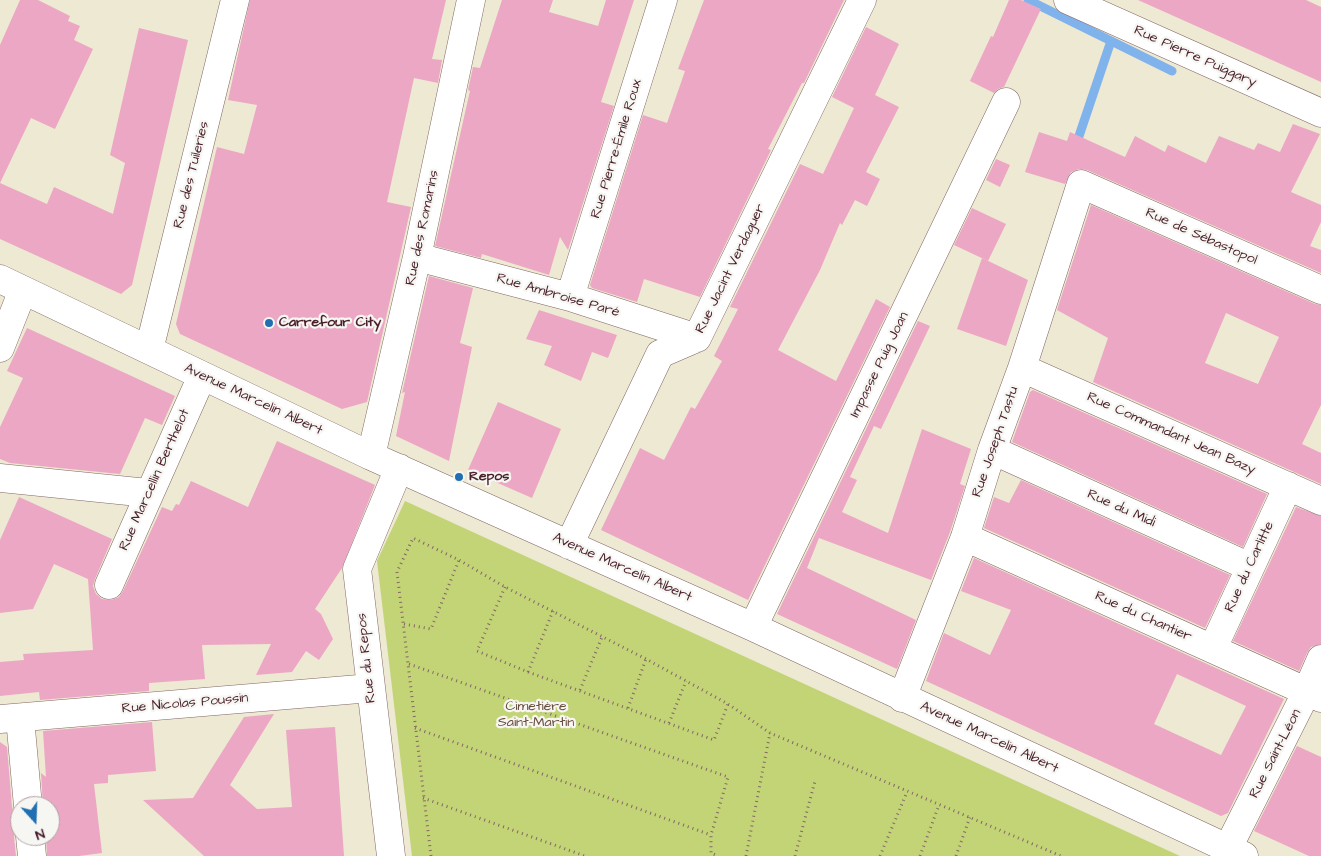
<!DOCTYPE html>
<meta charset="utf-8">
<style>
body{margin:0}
#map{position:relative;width:1321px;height:856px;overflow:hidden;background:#ede9d2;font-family:"Architects Daughter",sans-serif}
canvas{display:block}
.north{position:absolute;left:10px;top:796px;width:50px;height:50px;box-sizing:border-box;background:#f6f6f2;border:1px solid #b1a0a2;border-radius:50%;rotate:160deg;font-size:14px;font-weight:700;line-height:20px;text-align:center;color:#4a1f2b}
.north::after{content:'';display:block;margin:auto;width:18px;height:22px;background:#1f6fb2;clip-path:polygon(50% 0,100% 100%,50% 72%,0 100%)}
</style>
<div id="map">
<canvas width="1321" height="856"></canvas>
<div class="north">N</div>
</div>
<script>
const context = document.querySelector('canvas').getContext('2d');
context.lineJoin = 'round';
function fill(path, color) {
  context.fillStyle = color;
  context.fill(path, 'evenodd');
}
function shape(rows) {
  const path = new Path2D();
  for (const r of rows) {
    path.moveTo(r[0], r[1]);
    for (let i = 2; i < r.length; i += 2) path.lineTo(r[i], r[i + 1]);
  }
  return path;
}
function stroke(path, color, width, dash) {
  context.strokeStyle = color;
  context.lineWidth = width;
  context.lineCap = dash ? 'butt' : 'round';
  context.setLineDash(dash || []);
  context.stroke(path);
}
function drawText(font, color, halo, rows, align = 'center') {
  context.font = font + ' "Architects Daughter",sans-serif';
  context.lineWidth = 4.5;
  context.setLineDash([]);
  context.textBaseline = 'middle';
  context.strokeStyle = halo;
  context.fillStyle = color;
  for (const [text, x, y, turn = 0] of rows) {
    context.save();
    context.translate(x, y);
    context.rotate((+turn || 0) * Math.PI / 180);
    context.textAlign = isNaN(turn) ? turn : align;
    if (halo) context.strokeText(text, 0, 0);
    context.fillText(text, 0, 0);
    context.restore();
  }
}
fill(shape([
 [405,501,1180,856,412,856,377,561]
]), '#c3d477');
stroke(shape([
 [1028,0,1172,71],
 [1077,142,1111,41]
]), '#80b2ec', 9);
fill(shape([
 [20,0,38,0,70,16,68,21,80,26,74,40,93,49,55,129,31,118,0,183,47,204,54,187,113,214,125,163,110,155,139,28,188,40,132,285,121,294,0,239,0,45],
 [250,0,446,0,432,59,442,60,438,83,414,78,387,202,411,207,367,402,342,409,180,334,176,324,217,147,244,154,257,105,228,100],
 [502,0,553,0,549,12,598,26,606,0,634,0,601,102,614,106,568,250,560,237,549,275,482,254,481,258,435,246,467,104,470,91,468,90,473,67,480,68],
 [704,0,844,0,804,83,802,83,768,149,771,150,700,297,644,279,637,302,592,288,590,285,643,115,667,123,685,71,678,69],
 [1009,0,1021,0,1041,9,1004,87,998,89,994,93,970,81,991,36,993,37],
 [1138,0,1306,0,1321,7,1321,82],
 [866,27,899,44,875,95,899,107,866,172,880,179,867,206,855,200,842,225,840,223,820,270,778,350,836,381,876,299,890,307,748,600,601,530,640,448,664,460,691,407,695,409,722,361,714,356,738,309,730,307,800,164,823,174,854,108,832,97],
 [1293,124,1320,134,1291,192,1321,205,1321,222,1310,246,1321,250,1321,273,1087,170,1079,169,1071,172,1065,184,1025,172,1039,132,1067,141,1070,132,1125,157,1135,136,1165,152,1168,145,1206,163,1219,136,1254,150,1258,143,1280,152],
 [996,159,1010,165,1000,187,986,180],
 [1091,205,1315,304,1321,305,1321,405,1302,444,1321,453,1321,484,1093,382,1108,338,1057,310],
 [1226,313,1279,337,1258,384,1205,363],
 [972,208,1006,224,988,261,954,245],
 [982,258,1028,280,1006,346,957,329],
 [429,276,473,288,460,343,472,347,449,461,396,436,405,392,402,393],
 [539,310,617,335,608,358,592,352,581,381,544,365,552,346,526,339],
 [918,321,930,326,881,429,874,426,850,477,857,480,842,512,888,533,922,429,971,449,960,484,965,486,950,532,931,580,819,538,807,568,916,620,897,669,777,614],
 [27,328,175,396,162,425,145,418,120,474,10,463,0,459,0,427,23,378,7,371],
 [1033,390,1267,494,1243,547,1012,442,1030,392],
 [498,402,561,429,532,498,468,470],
 [277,441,375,485,342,568,315,609,321,614,333,639,319,660,306,651,292,672,256,675,271,644,202,645,205,679,149,683,149,691,40,700,39,692,0,696,0,662,24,660,23,654,93,650,88,579,54,564,33,609,0,613,0,540,19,497,112,539,95,579,93,586,96,594,102,599,111,600,119,597,123,591,162,507,172,511,176,504,179,505,191,481,248,507],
 [1021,480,1230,575,1205,628,984,528,994,497,1009,503],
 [1296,507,1321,516,1321,644,1311,647,1307,653,1299,671,1233,641],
 [974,558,1284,699,1228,813,1221,816,926,681,944,633,990,655,1011,610,961,591],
 [1177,674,1246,706,1221,755,1154,724],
 [274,714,230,785,257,809,292,807,286,730,335,727,344,856,204,856,143,800,193,798,244,717],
 [152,722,156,771,108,775,108,783,94,784,102,853,79,856,47,856,46,836,50,836,50,806,43,806,41,773,46,777,43,731],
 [0,742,7,747,12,807,15,815,20,819,20,824,16,830,14,837,16,856,0,856],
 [1297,746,1321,757,1321,856,1309,856,1254,831]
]), '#eca7c4');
const street = shape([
 [1068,0,1321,113],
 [417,257,570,297,697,338],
 [0,279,371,456,753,627,1244,856],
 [570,297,663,0],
 [0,348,23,290],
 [149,350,235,0],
 [1022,368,1321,501],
 [992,450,1250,567],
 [371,456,417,257,471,0],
 [0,478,148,493],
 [965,537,1321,698],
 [569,545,660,354,697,338,862,0],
 [109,585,202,376],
 [753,627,1006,102],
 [1213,648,1288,486],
 [902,698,965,537,992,450,1022,368,1081,184,1321,290],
 [20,718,28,806],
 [0,719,371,688],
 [30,836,32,856],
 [1228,848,1307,691,1321,659],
 [391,856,357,569,399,468]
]);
stroke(street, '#836665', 29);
stroke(shape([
 [505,587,477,651,528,672,714,740,728,704],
 [404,624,431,629,459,560],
 [409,664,728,777,711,835,711,853,718,856],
 [528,672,553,611],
 [580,690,602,637],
 [628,708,646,659],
 [669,723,686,681],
 [415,728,711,835],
 [423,798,585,856],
 [431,856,397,572,413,538,459,560,505,587,646,659,728,704,770,733,1061,856],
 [746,856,770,733],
 [795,856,815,781],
 [880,856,907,792],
 [920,856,939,805],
 [956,856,970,817]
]), '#836665', 3, [1, 4]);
stroke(street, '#fff', 28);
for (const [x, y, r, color] of [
 [269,323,5,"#1f6fb2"],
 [459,477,5,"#1f6fb2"]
]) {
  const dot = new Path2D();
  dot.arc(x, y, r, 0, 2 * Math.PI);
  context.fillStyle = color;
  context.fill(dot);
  stroke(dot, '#f6f6f2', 2);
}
drawText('14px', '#4a1f2b', '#f6f6f2', [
 ["Rue Pierre Puiggary",1195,57,24],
 ["Rue Pierre-Émile Roux",617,149,-73],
 ["Rue des Tuileries",192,175,-76],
 ["Rue des Romarins",423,228,-78],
 ["Rue de Sébastopol",1201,237,24],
 ["Rue Jacint Verdaguer",731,269,-64],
 ["Rue Ambroise Paré",558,296,16],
 ["Impasse Puig Joan",880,365,-64],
 ["Avenue Marcelin Albert",253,400,25],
 ["Rue Commandant Jean Bazy",1171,434,24],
 ["Rue Joseph Tastu",996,442,-71],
 ["Rue Marcellin Berthelot",155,480,-66],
 ["Rue du Midi",1121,509,24],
 ["Rue du Carlitte",1250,567,-65],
 ["Avenue Marcelin Albert",622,568,24],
 ["Rue du Chantier",1143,617,24],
 ["Rue du Repos",367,658,-96],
 ["Rue Nicolas Poussin",185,704,-5],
 ["Avenue Marcelin Albert",989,738,25],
 ["Rue Saint-Léon",1276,754,-63]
]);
drawText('bold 14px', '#4a1f2b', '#f6f6f2', [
 ["Carrefour City",279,323],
 ["Repos",469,477]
], 'left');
drawText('14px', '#684c3e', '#f6f6f2', [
 ["Cimetière",536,707],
 ["Saint-Martin",536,723]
]);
</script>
